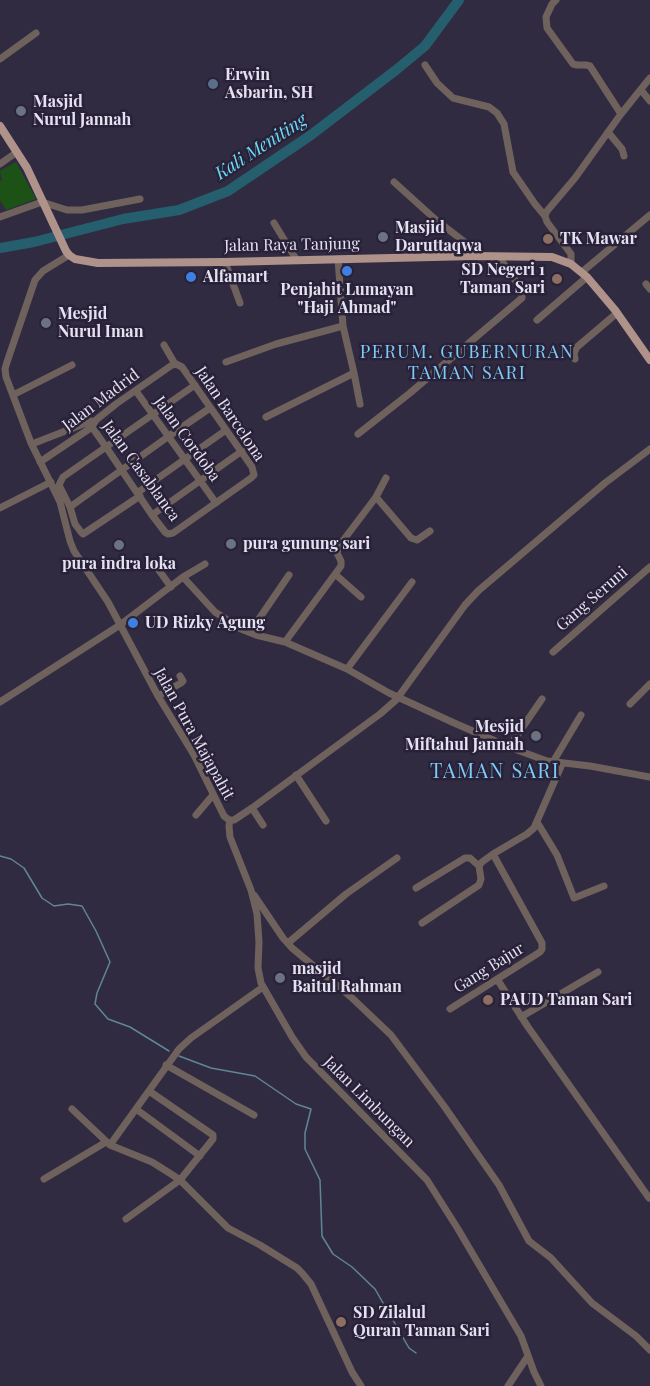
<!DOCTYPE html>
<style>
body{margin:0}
canvas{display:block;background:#312b42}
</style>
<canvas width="650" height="1386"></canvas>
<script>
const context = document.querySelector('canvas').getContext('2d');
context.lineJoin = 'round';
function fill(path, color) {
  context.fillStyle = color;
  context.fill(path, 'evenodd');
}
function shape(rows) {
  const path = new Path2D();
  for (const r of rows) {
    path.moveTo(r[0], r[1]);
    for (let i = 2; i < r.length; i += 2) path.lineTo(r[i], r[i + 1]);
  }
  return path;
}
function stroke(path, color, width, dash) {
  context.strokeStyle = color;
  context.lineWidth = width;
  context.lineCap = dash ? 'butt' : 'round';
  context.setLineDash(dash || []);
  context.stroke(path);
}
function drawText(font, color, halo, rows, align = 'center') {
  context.font = font + ' "Playfair Display",serif';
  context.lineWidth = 5;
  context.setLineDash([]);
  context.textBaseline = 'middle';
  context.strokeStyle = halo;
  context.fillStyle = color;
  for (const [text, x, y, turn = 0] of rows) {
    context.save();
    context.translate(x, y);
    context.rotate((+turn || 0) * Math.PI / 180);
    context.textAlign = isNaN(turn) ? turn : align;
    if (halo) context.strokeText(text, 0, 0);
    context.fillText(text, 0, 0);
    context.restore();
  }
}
fill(shape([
 [16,162,36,199,6,210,0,200,0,181,2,180,0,171]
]), '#1d5217');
stroke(shape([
 [0,856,11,859,24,868,42,898,54,906,68,904,82,906,96,931,110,962,97,993,95,1004,108,1019,130,1027,169,1051],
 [179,1056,211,1068,255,1076,296,1104,311,1109,305,1133,305,1149,320,1180,322,1236,333,1254,352,1267,375,1289,409,1348,416,1353]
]), '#5e8695', 1.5);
stroke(shape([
 [0,248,34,242,123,219,179,210,228,191,311,135,396,70,425,46,459,0]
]), '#255f6e', 10);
stroke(shape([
 [556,0,552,4,546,17,547,28,573,64,577,65,586,65,590,66,621,114],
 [0,59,36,33],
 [425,65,437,83,453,98,489,107,497,113,504,124,513,172,535,204,545,216],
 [641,90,650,101],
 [608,132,622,149,624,156],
 [0,164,17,152],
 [394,182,436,220,483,256],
 [0,217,42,202,67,210,82,210,140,199],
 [274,223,296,259],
 [69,255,43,271,35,280,7,362,5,369,6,377,31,443,60,502,70,541,74,551,108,602,158,696,194,755,224,816,229,820,234,820,252,808,380,714,396,700,465,605,478,591,605,483,650,449],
 [225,262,240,303],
 [571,264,571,254,547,222,545,216,547,211,575,178,621,114,650,78],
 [582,272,650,215],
 [646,284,650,289],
 [537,320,587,277],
 [164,345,175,364],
 [575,359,574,353,577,347,617,313],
 [226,362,276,344,343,326],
 [354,373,360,404],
 [136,391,216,503],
 [13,395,72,365],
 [266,417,354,373,343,326,338,259],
 [358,434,410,393,522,298,522,290,499,257],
 [32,444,91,421],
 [40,462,92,427,96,420,116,404,172,365,176,364,182,367,252,467,254,475,251,478,173,533,168,534,165,532,152,515,106,447,92,427,89,421],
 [137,493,226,430],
 [140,496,83,534,81,532,75,524,70,507,59,485,63,477,195,385],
 [376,497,411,538,417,540,430,531],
 [70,507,169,436,210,408],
 [0,508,51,482],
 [152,515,242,451],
 [153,562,171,587],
 [335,574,361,597],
 [183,577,215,612,241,629,256,635,285,642,347,669,389,693,452,722,509,747,547,761,590,766,650,777],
 [250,632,289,575],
 [285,642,341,566,341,561,337,553,339,546,376,497,386,478],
 [553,652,650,567],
 [347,669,412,582],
 [158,696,181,683,183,681,180,676],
 [0,702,120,625,183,577,205,564],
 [630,704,650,684],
 [509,747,542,699],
 [553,762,581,715],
 [296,775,326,821],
 [252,808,263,825],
 [196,815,213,795],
 [230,820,229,826,230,837,251,890,257,914,259,942,258,968,261,983,292,1037,306,1057,427,1180,458,1229,521,1336,534,1372,541,1386],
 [537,822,557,855,574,898,604,886],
 [416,888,465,858,470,858,479,866],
 [254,895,283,938,292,948,351,997,391,1035,444,1106,499,1185,529,1241,551,1258,592,1303,636,1336,650,1350],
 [422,923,479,885,481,879,479,866,482,862,493,854,527,834,534,828,562,764],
 [288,943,346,894,397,858],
 [497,979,528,1027,649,1198],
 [450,1009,540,952,542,949,542,943,493,854],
 [521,1017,598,972],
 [166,1065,254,1115],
 [72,1109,110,1145,152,1162,171,1174,180,1180,228,1228,260,1245,297,1268,302,1273,311,1284,352,1372,361,1386],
 [136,1109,200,1156],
 [110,1145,179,1049,191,1038,263,987],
 [44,1179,106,1142],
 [126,1219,180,1180,213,1139,213,1135,149,1091],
 [508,1386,528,1356]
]), '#6f625d', 7);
stroke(shape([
 [0,126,27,168,66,251,69,255,75,259,98,263,225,262,474,256,552,257,571,264,587,277,615,310,650,360]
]), '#af938a', 8);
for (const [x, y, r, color] of [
 [213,84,6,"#5c6f8a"],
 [21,111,6,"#6b7280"],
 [383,237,6,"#6b7280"],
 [548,239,6,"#8d6e63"],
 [347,271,6,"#3f7fe0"],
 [191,277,6,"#3f7fe0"],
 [557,279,6,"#8d6e63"],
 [46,323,6,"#6b7280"],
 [231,544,6,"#6b7280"],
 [119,545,6,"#6b7280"],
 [133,623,6,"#3f7fe0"],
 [536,736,6,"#6b7280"],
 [280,978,6,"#6b7280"],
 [488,1000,6,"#8d6e63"],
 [341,1322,6,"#8d6e63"]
]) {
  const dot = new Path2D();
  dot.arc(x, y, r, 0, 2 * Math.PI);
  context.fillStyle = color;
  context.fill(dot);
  stroke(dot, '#282138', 2);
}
drawText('bold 16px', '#e4e1f0', '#282138', [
 ["Erwin",225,75],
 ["Asbarin, SH",225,93],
 ["Masjid",33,102],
 ["Nurul Jannah",33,120],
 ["Masjid",395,228],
 ["Daruttaqwa",395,246],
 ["TK Mawar",560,239],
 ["SD Negeri 1",545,270,"right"],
 ["Taman Sari",545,288,"right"],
 ["Alfamart",203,277],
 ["Penjahit Lumayan",347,290,"center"],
 ["\"Haji Ahmad\"",347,308,"center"],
 ["Mesjid",58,314],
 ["Nurul Iman",58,332],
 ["pura gunung sari",243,544],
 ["pura indra loka",119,564,"center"],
 ["UD Rizky Agung",145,623],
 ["Mesjid",524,727,"right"],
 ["Miftahul Jannah",524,745,"right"],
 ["masjid",292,969],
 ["Baitul Rahman",292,987],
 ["PAUD Taman Sari",500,1000],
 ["SD Zilalul",353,1313],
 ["Quran Taman Sari",353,1331]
], 'left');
drawText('16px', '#e4e1f0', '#282138', [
 ["Jalan Raya Tanjung",292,245,-1],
 ["Jalan Madrid",101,400,-37],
 ["Jalan Barcelona",230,414,56],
 ["Jalan Cordoba",187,439,54],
 ["Jalan Casablanca",141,471,54],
 ["Gang Seruni",592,599,-41],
 ["Jalan Pura Majapahit",194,734,61],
 ["Gang Bajur",489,968,-32],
 ["Jalan Limbungan",369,1102,45]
]);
drawText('italic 18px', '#6bdaf7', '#282138', [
 ["Kali Meniting",261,147,-33]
]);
context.letterSpacing = '1.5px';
drawText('18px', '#7dcbf8', '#282138', [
 ["PERUM. GUBERNURAN",467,352],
 ["TAMAN SARI",467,373]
]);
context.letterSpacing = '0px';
context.letterSpacing = '1.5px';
drawText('20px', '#7dcbf8', '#282138', [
 ["TAMAN SARI",495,772]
]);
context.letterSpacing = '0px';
</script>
